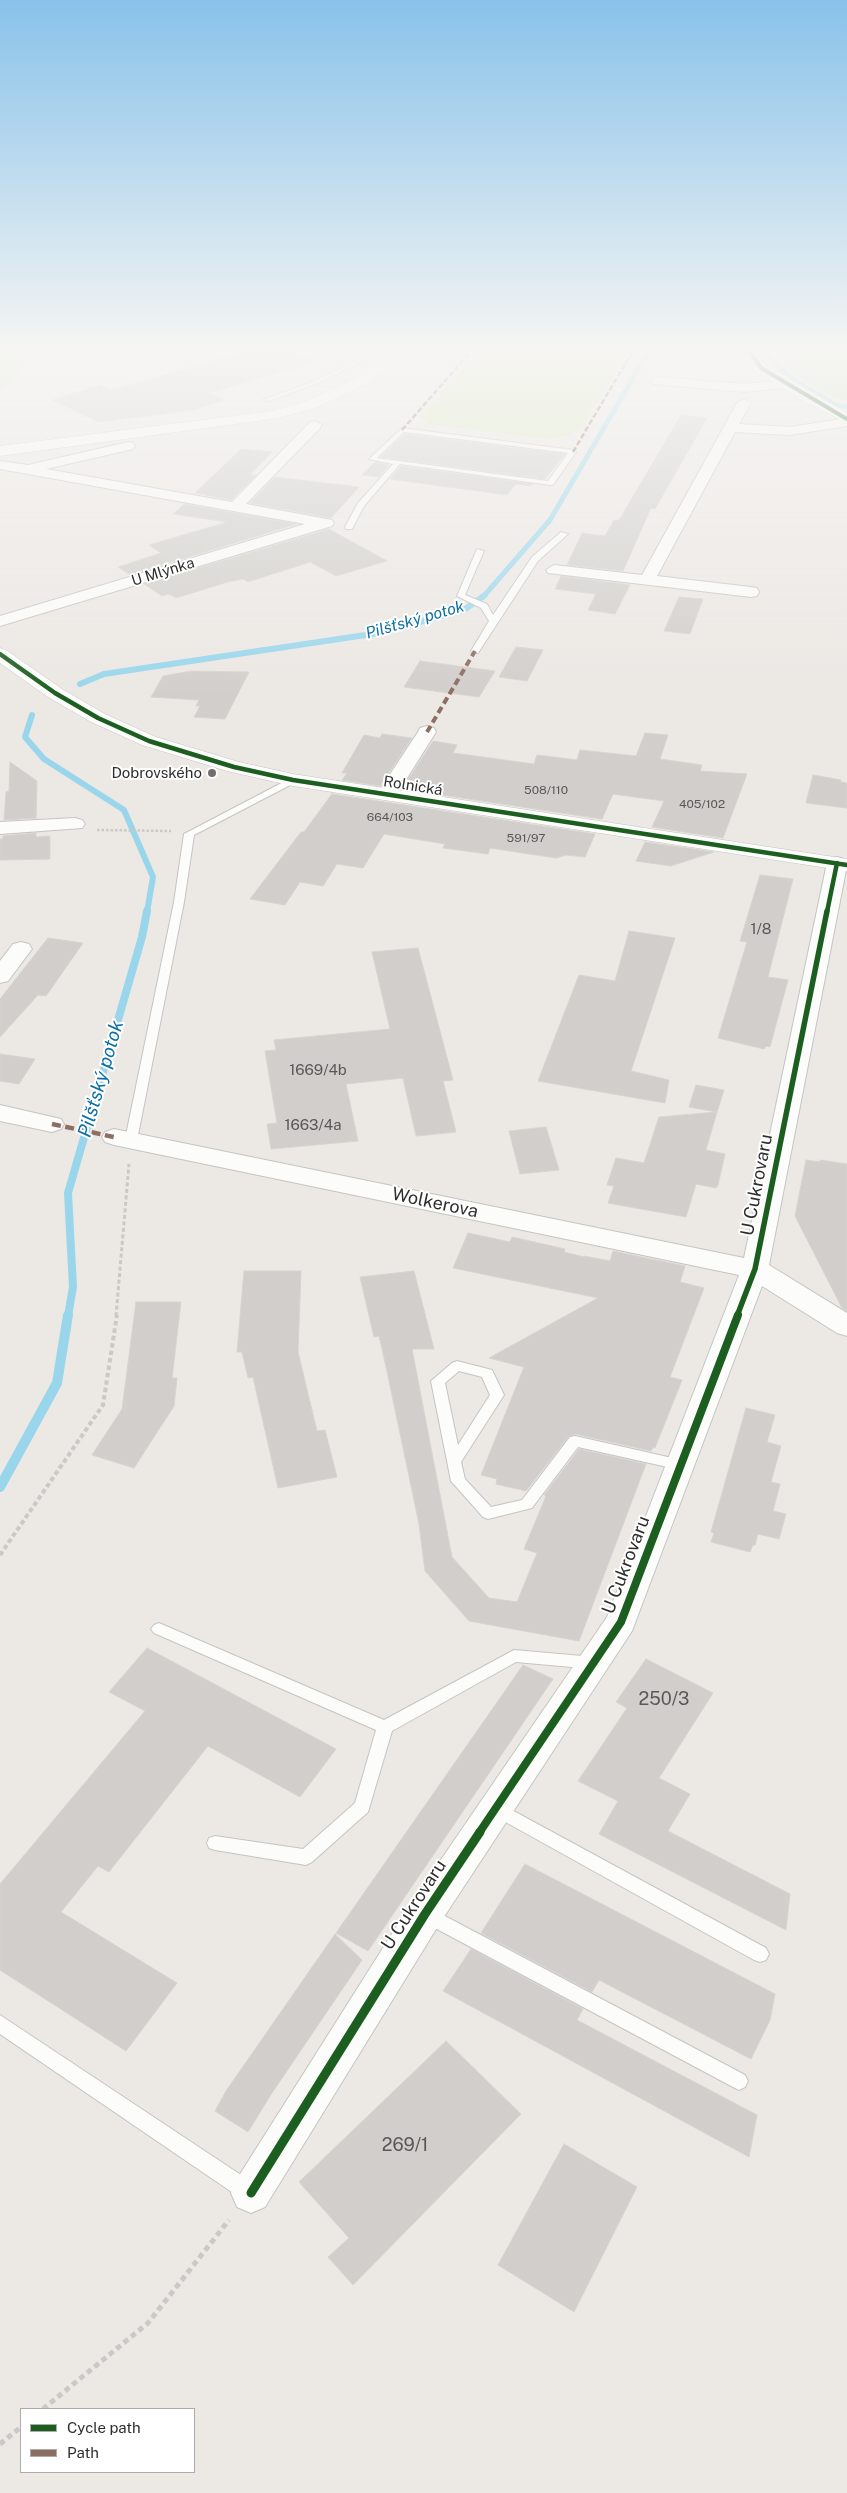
<!DOCTYPE html>
<meta charset="utf-8">
<style>
body{margin:0}
#map{position:relative;width:847px;height:2493px;overflow:hidden;background:#ece8e4;font-family:"Public Sans",sans-serif}
canvas{display:block}
.legend{position:absolute;left:20px;top:2408px;width:175px;height:65px;box-sizing:border-box;background:#fff;border:1px solid #ababab;margin:0;padding:6px 9px;list-style:none;font-size:15px;color:#2e2e2e}
.legend li{display:flex;align-items:center;gap:10px;height:25px}
.legend b{width:25px;border:1px solid #ababab}
</style>
<div id="map">
<canvas width="847" height="2493"></canvas>
<ul class="legend">
<li><b style="height:6px;background:#1b5e20"></b>Cycle path</li>
<li><b style="height:6px;background:#8d6e63"></b>Path</li>
</ul>
</div>
<script>
const context = document.querySelector('canvas').getContext('2d');
context.lineJoin = 'round';
function fill(path, color) {
  context.fillStyle = color;
  context.fill(path, 'evenodd');
}
function shape(rows) {
  const path = new Path2D();
  for (const r of rows) {
    path.moveTo(r[0], r[1]);
    for (let i = 2; i < r.length; i += 2) path.lineTo(r[i], r[i + 1]);
  }
  return path;
}
function stroke(path, color, width, dash) {
  context.strokeStyle = color;
  context.lineWidth = width;
  context.lineCap = dash ? 'butt' : 'round';
  context.setLineDash(dash || []);
  context.stroke(path);
}
function drawText(font, color, halo, rows, align = 'center') {
  context.font = font + ' "Public Sans",sans-serif';
  context.lineWidth = 4;
  context.setLineDash([]);
  context.textBaseline = 'middle';
  context.strokeStyle = halo;
  context.fillStyle = color;
  for (const [text, x, y, turn = 0] of rows) {
    context.save();
    context.translate(x, y);
    context.rotate((+turn || 0) * Math.PI / 180);
    context.textAlign = isNaN(turn) ? turn : align;
    if (halo) context.strokeText(text, 0, 0);
    context.fillText(text, 0, 0);
    context.restore();
  }
}
fill(shape([
 [0,349,41,349,0,392],
 [780,349,847,349,847,400,840,400,814,387,791,370]
]), '#cee6be');
fill(shape([
 [480,349,630,349,582,428,568,436,545,439,430,424,423,420,421,416]
]), '#d9eabb');
stroke(shape([
 [766,349,773,362,797,382,837,406,847,406],
 [483,597,550,520,650,349]
]), '#99d6ec', 5);
stroke(shape([
 [80,684,104,674,379,633,464,610,485,595],
 [32,715,25,737,44,759,124,810,153,877,147,912]
]), '#99d6ec', 6);
stroke(shape([
 [68,1316,73,1287,68,1193,142,937,147,911]
]), '#99d6ec', 8);
stroke(shape([
 [0,1487,57,1383,68,1315]
]), '#99d6ec', 10);
const building = shape([
 [256,349,281,349,315,362,209,393,225,400,194,410,98,422,52,400,100,385,111,390,256,349],
 [681,415,707,418,655,509,651,508,623,571,567,565,582,533,605,536,614,520,619,520,681,415],
 [405,434,565,454,545,479,381,457,405,434],
 [241,449,272,452,250,475,256,475,231,500,195,493,241,449],
 [375,462,389,465,379,477,362,475,375,462],
 [401,466,533,484,531,486,516,484,507,495,390,479,401,466],
 [275,477,359,487,331,518,250,503,275,477],
 [184,504,297,524,130,575,118,567,161,553,149,545,227,522,173,514,184,504],
 [329,529,387,561,336,576,310,562,248,582,243,579,228,582,176,598,169,594,162,596,144,584,329,529],
 [561,576,617,583,630,585,615,614,588,610,596,594,555,589,561,576],
 [679,597,703,599,690,634,664,631,679,597],
 [516,647,543,650,527,681,499,677,516,647],
 [420,661,495,671,479,697,404,687,420,661],
 [191,671,249,672,225,719,194,717,200,706,196,706,199,700,151,697,163,676,191,671],
 [645,733,668,735,660,759,702,765,700,771,747,774,723,838,652,827,664,801,613,794,602,819,402,789,433,741,457,745,453,753,534,764,537,755,577,760,580,750,636,756,645,733],
 [382,734,412,738,380,786,342,780,347,773,342,773,364,735,380,738,382,734],
 [10,762,37,781,36,818,4,820,6,792,9,791,10,762],
 [813,775,841,780,841,782,847,783,847,808,806,803,813,775],
 [332,794,595,834,585,857,566,855,556,858,490,848,488,854,443,848,445,844,384,834,363,868,337,864,323,886,300,882,285,905,250,899,301,832,304,832,332,794],
 [36,833,36,837,50,836,50,859,0,860,0,839,3,839,3,836,36,833],
 [645,842,714,852,671,866,636,861,645,842],
 [760,875,793,879,768,977,788,980,770,1047,766,1046,764,1049,718,1038,747,942,740,941,760,875],
 [629,931,675,938,631,1071,669,1080,665,1103,538,1081,579,975,615,981,629,931],
 [48,938,83,943,46,996,38,995,0,1037,0,999,48,938],
 [418,948,453,1080,443,1081,456,1132,416,1136,403,1078,346,1084,358,1141,271,1149,267,1124,277,1123,265,1051,276,1050,274,1040,390,1029,372,952,418,948],
 [0,1054,35,1059,19,1084,0,1081,0,1054],
 [696,1085,724,1090,717,1112,689,1107,696,1085],
 [717,1112,706,1150,725,1154,718,1185,716,1188,696,1184,686,1217,608,1203,614,1186,607,1185,616,1158,644,1163,659,1117,717,1112],
 [546,1127,559,1170,520,1174,509,1131,546,1127],
 [806,1160,820,1162,820,1160,847,1164,847,1311,842,1308,795,1216,806,1160],
 [468,1233,510,1242,512,1237,565,1249,564,1252,584,1257,584,1256,610,1261,613,1251,685,1266,680,1282,704,1288,670,1377,682,1380,655,1448,653,1447,651,1451,575,1434,569,1436,526,1491,496,1484,497,1479,481,1475,524,1367,489,1358,598,1298,453,1268,468,1233],
 [244,1271,301,1271,298,1352,317,1431,325,1430,337,1477,278,1488,253,1377,248,1378,242,1352,237,1352,244,1271],
 [414,1271,434,1349,412,1349,452,1557,489,1598,517,1602,537,1553,524,1549,546,1496,544,1495,579,1449,646,1464,579,1641,469,1621,425,1571,419,1524,385,1362,379,1336,374,1337,360,1277,414,1271],
 [136,1302,181,1302,172,1378,177,1378,174,1406,134,1468,92,1455,122,1409,136,1302],
 [746,1408,775,1415,767,1442,781,1446,771,1482,780,1484,773,1511,786,1514,779,1539,758,1534,755,1545,753,1545,750,1552,711,1542,714,1533,711,1532,746,1408],
 [147,1648,336,1749,300,1797,208,1746,109,1872,98,1866,61,1912,177,1983,126,2051,0,1970,0,1884,145,1711,109,1692,147,1648],
 [646,1659,713,1693,659,1778,690,1794,668,1831,790,1894,786,1930,599,1834,618,1801,578,1781,627,1708,616,1702,646,1659],
 [523,1665,553,1679,368,1951,336,1933,523,1665],
 [525,1864,775,1994,770,2020,751,2059,599,1980,592,1992,481,1933,525,1864],
 [335,1934,362,1960,270,2096,248,2132,215,2111,226,2091,335,1934],
 [471,1949,583,2009,577,2020,757,2115,749,2157,443,1991,471,1949],
 [446,2041,521,2114,353,2285,328,2257,349,2238,299,2182,446,2041],
 [564,2144,637,2187,574,2312,498,2265,564,2144]
]);
fill(building, '#d1cecb');
stroke(building, '#d7d4d0', 1);
const service = shape([
 [382,349,390,349,316,384,268,401,263,400,312,382,382,349],
 [402,428,573,450,576,452,553,485,550,485,400,464,364,506,352,529,346,529,345,527,358,503,393,464,369,459,402,428],
 [404,432,568,453,548,481,377,458,404,432],
 [561,532,568,534,538,561,478,653,472,653,471,651,489,621,481,608,457,596,477,549,484,551,465,595,487,604,493,615,532,557,561,532],
 [293,777,298,780,296,782,194,835,184,902,137,1140,135,1143,127,1143,125,1140,174,902,184,834,293,777],
 [457,1361,492,1370,504,1395,461,1462,465,1479,491,1507,522,1500,570,1437,575,1436,681,1460,686,1461,688,1465,686,1469,681,1470,578,1447,532,1508,488,1519,483,1517,451,1481,431,1381,452,1363,457,1361],
 [459,1371,482,1377,490,1395,458,1445,445,1383,459,1371],
 [159,1623,384,1720,514,1650,594,1657,599,1658,602,1663,599,1668,594,1669,516,1662,392,1731,368,1812,312,1862,306,1865,215,1850,209,1848,207,1843,209,1838,215,1836,303,1849,355,1803,376,1730,154,1633,151,1629,154,1625,159,1623],
 [497,1802,766,1948,769,1954,766,1960,760,1962,754,1960,491,1814,489,1809,491,1804,497,1802],
 [426,1906,745,2075,748,2081,745,2087,739,2090,733,2087,420,1920,417,1914,420,1908,426,1906],
 [0,2015,256,2185,259,2192,256,2199,249,2202,242,2199,0,2034,0,2015]
]);
const minor = shape([
 [658,377,744,384,786,380,793,384,786,388,744,392,653,384,651,381,658,377],
 [744,399,751,403,739,424,790,427,847,418,847,426,790,435,735,432,657,576,751,587,757,588,759,592,757,596,751,597,548,573,546,570,554,565,642,575,737,403,744,399],
 [315,421,322,425,320,428,246,504,332,520,334,523,332,526,0,626,0,616,305,524,0,469,0,461,28,465,128,442,133,443,135,446,133,449,46,469,232,502,310,422,315,421],
 [427,726,434,728,436,732,397,794,394,798,380,798,377,794,418,732,420,728,427,726],
 [75,818,82,820,85,824,82,828,0,834,0,822,75,818],
 [837,857,844,859,847,865,769,1265,847,1313,847,1336,837,1333,762,1286,632,1631,438,1926,265,2207,251,2213,237,2207,231,2193,237,2179,412,1902,607,1617,739,1275,114,1145,105,1142,102,1137,105,1132,114,1129,744,1258,827,863,830,859,837,857],
 [21,942,29,944,32,949,8,981,0,983,0,961,13,944,21,942],
 [0,1105,61,1119,64,1124,61,1129,52,1132,0,1121,0,1105]
]);
const tertiary = shape([
 [402,349,419,349,361,387,317,407,279,418,0,456,0,446,273,411,307,401,351,381,402,349],
 [741,349,755,349,766,365,847,413,847,423,805,402,756,371,741,349],
 [0,648,6,650,62,689,105,714,156,737,239,762,293,774,847,859,847,871,293,786,227,771,142,745,91,722,48,697,0,663,0,648]
]);
stroke(service, '#c5c4c5', 2);
stroke(minor, '#c5c4c5', 2);
stroke(tertiary, '#c5c4c5', 1);
stroke(shape([
 [97,830,171,831]
]), '#c9c9c8', 2.5, [2.5, 2]);
stroke(shape([
 [116,1316,129,1164]
]), '#c9c9c8', 3, [4, 2.5]);
stroke(shape([
 [0,1555,103,1405,117,1315]
]), '#c9c9c8', 4, [4.5, 3]);
stroke(shape([
 [43,2409,148,2323,229,2220],
 [0,2444,21,2427]
]), '#c9c9c8', 5, [5.5, 4]);
fill(service, '#fcfcfb');
fill(minor, '#fcfcfb');
fill(tertiary, '#fcfcfb');
stroke(shape([
 [402,430,473,349],
 [573,452,634,349]
]), '#8d6e63', 2.5, [5.5, 2.5]);
stroke(shape([
 [427,732,475,651]
]), '#8d6e63', 4, [7, 4]);
stroke(shape([
 [52,1124,114,1137]
]), '#8d6e63', 4.5, [9, 4.5]);
stroke(shape([
 [748,349,761,368,847,419]
]), '#1b5e20', 4);
stroke(shape([
 [0,654,55,693,98,718,149,741,234,767,293,780,847,865],
 [827,912,837,863]
]), '#1b5e20', 4.5);
stroke(shape([
 [737,1316,755,1269,827,911]
]), '#1b5e20', 5.5);
stroke(shape([
 [479,1833,621,1622,738,1315]
]), '#1b5e20', 8);
stroke(shape([
 [251,2193,425,1914,480,1832]
]), '#1b5e20', 9);
const sky = context.createLinearGradient(0, 0, 0, 698);
sky.addColorStop(0, '#88c2ea');
sky.addColorStop(0.5, '#f6f5f3');
sky.addColorStop(1, '#f6f5f300');
context.fillStyle = sky;
context.fillRect(0, 0, 847, 698);
for (const [x, y, r, color] of [
 [212,773,5,"#706f6e"]
]) {
  const dot = new Path2D();
  dot.arc(x, y, r, 0, 2 * Math.PI);
  context.fillStyle = color;
  context.fill(dot);
  stroke(dot, '#fff', 2);
}
drawText('12px', '#585857', null, [
 ["508/110",546,790],
 ["405/102",702,804],
 ["664/103",390,817],
 ["591/97",526,838]
]);
drawText('15px', '#2e2e2e', '#fff', [
 ["U Mlýnka",163,572,-17],
 ["Rolnická",413,786,9]
]);
drawText('15px', '#2e2e2e', '#fff', [
 ["Dobrovského",202,773]
], 'right');
drawText('15px', '#585857', null, [
 ["1/8",761,929],
 ["1669/4b",318,1070],
 ["1663/4a",313,1125]
]);
drawText('italic 16px', '#0d6fa3', '#fff', [
 ["Pilšťský potok",415,620,-16]
]);
drawText('18px', '#2e2e2e', '#fff', [
 ["U Cukrovaru",757,1185,-79],
 ["Wolkerova",435,1203,12],
 ["U Cukrovaru",626,1565,-69],
 ["U Cukrovaru",414,1905,-57]
]);
drawText('18px', '#585857', null, [
 ["250/3",664,1699],
 ["269/1",405,2145]
]);
drawText('italic 19px', '#0d6fa3', '#fff', [
 ["Pilšťský potok",101,1079,-74]
]);
</script>
